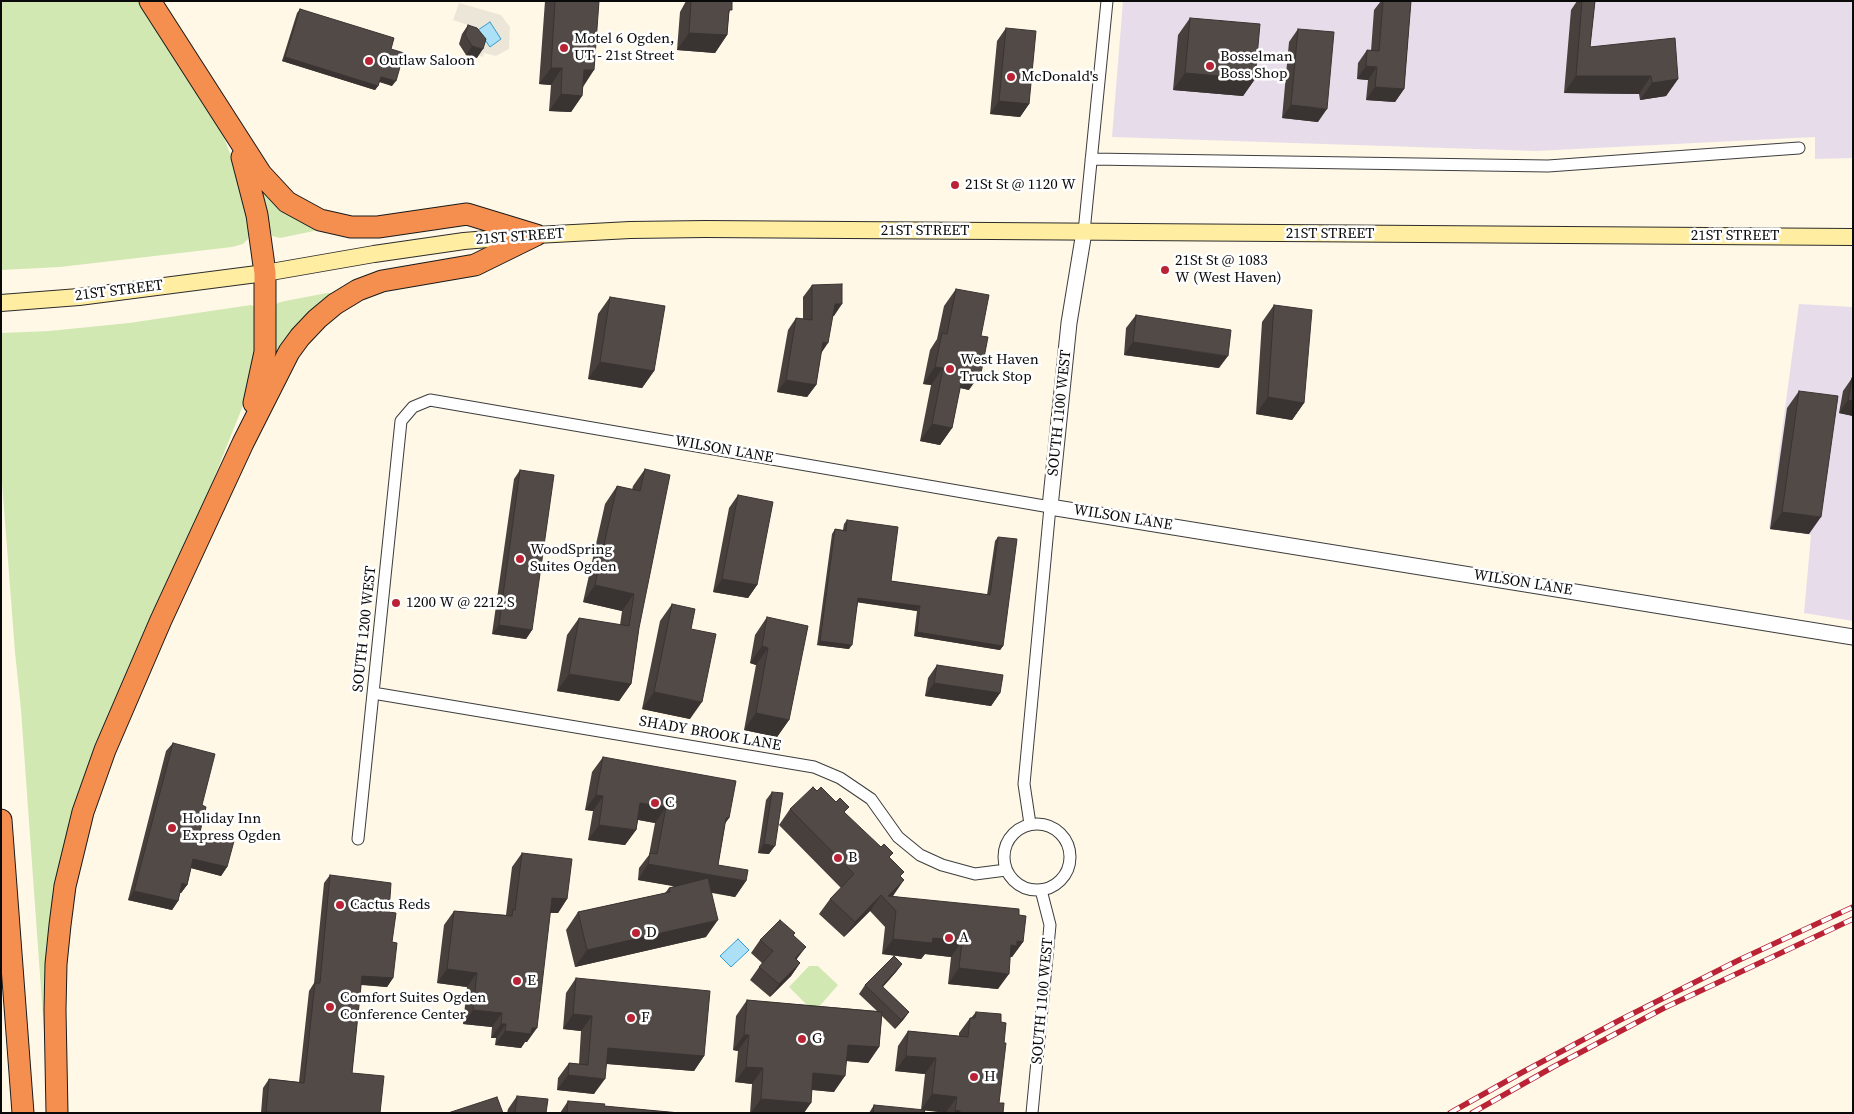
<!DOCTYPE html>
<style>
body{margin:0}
#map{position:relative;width:1854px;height:1114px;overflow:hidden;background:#fff8e7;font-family:"Source Serif 4",serif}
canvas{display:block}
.frame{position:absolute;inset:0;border:2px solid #0a0a0a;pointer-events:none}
</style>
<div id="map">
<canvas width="1854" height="1114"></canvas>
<div class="frame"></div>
</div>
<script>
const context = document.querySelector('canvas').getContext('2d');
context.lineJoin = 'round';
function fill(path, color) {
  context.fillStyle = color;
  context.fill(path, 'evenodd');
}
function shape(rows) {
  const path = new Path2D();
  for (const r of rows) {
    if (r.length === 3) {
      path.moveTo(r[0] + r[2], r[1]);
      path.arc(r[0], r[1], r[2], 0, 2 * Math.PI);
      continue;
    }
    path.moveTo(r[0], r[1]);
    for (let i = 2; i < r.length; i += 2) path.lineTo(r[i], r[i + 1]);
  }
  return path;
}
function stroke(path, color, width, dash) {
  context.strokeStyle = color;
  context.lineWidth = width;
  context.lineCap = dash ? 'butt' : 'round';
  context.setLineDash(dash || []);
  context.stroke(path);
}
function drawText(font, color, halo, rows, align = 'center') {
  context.font = font + ' "Source Serif 4",serif';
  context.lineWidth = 5;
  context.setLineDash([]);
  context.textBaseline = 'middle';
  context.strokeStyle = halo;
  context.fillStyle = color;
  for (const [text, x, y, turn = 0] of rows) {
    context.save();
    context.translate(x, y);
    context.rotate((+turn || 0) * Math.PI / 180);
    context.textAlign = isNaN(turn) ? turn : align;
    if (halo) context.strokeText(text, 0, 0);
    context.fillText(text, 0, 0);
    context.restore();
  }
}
fill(shape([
 [1123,1,1853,1,1853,158,1815,159,1815,137,1536,151,1112,137],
 [1799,304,1853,307,1853,621,1804,613,1811,535,1769,528]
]), '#e7ddea');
fill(shape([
 [1,1,140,1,223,135,237,172,250,226,248,239,243,244,232,247,60,267,1,270],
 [261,189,317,228,314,231,280,238,272,236],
 [327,293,335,293,280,351,275,354,275,306,278,303,285,301],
 [251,305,255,307,254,360,246,398,210,488,103,728,45,1045,21,710,15,652,1,469,1,333,49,331,129,323],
 [809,966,818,966,838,985,818,1008,809,1007,789,987]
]), '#d2e8b2');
fill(shape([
 [459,3,501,15,510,27,509,49,496,56,484,53,483,57,478,55,468,25,453,20]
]), '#ece6d8');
const water = shape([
 [490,22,501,39,490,47,478,30,490,22],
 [738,939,749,950,731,967,720,956,738,939]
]);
fill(water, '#ace0f6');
stroke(water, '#339bcd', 1);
const minor = shape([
 [1091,159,1548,166,1799,148],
 [1084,232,1107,1],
 [373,693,814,767,840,778,871,799,898,837,920,855,942,865,975,874,1006,870],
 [1037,857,33],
 [358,839,401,421,413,407,430,400,1050,507,1024,784,1030,824],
 [1032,1113,1050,925,1041,890]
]);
const tertiary = shape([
 [1084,232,1069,323,1050,507,1853,637]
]);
const secondary = shape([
 [1,303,79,297,265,273,374,254,464,241,536,235,630,230,705,229,1853,237]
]);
const motorway = shape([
 [150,1,261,174,287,202,320,220,351,227,378,227,467,214,536,235],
 [242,157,257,215,265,273,265,352,254,403],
 [1,820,23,1113],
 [57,1113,55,1010,56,964,60,925,65,886,83,812,105,750,161,620,243,443,289,352,300,337,317,319,335,304,358,290,382,281,475,265,536,235]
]);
stroke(minor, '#3d3d3d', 13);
stroke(tertiary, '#3d3d3d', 17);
stroke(secondary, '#2c2c2c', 18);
stroke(motorway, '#1b1b1b', 23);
stroke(minor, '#fff', 11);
stroke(tertiary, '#fff', 15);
stroke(secondary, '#ffeea2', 16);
stroke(motorway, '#f58f4f', 21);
const rail = shape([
 [1450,1113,1521,1073,1620,1020,1739,960,1853,907],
 [1472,1113,1553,1067,1664,1008,1853,919]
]);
stroke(rail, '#b92335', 5.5);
stroke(rail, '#fff', 4, [11]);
fill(shape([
 [545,1,599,1,583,87,582,96,571,112,549,111,551,85,539,84],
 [686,1,732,1,729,14,727,35,715,53,677,50,680,12],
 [1381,1,1411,1,1404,89,1395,102,1366,100,1368,80,1357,79,1358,63,1367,50,1371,51,1374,10],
 [1577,1,1595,1,1590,47,1678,79,1666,96,1640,100,1639,94,1564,93,1571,10],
 [300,9,391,49,392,86,379,82,378,86,375,90,282,61,297,13],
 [1190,18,1255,79,1243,96,1173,90,1178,35],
 [468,25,477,58,466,55,459,44,462,34],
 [1006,28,1029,104,1020,117,990,114,997,41],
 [1298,29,1318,122,1282,118,1289,42],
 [812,285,834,316,833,316,821,353,816,385,807,397,777,392,788,330,796,318,803,319,803,297],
 [956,289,969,390,960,388,952,428,940,445,920,441,931,385,923,384,930,350,937,339,944,306],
 [610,297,654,371,642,388,588,379,598,314],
 [1274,305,1304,403,1292,420,1256,414,1262,322],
 [1136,315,1219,368,1124,355,1126,328],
 [1852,378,1853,378,1853,416,1839,413,1843,391],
 [1799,391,1809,534,1770,529,1787,408],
 [645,469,639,628,631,684,619,701,557,691,567,635,579,618,620,625,622,611,583,602,605,504,617,486,632,490,633,486],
 [520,470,532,630,526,639,492,634,514,479],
 [738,495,757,585,748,598,713,592,729,508],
 [847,520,891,581,987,595,995,541,998,537,1003,646,1000,650,914,636,917,611,858,602,849,649,817,645,832,534,835,529,843,530,844,524],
 [672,604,691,629,690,719,642,709,660,621],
 [767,617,789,720,777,737,744,730,756,665,750,663,755,635],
 [937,665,1000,693,991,706,925,696,928,678],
 [173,743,202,805,200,832,227,867,221,876,191,868,187,885,181,893,180,893,178,901,172,910,128,900,166,751],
 [603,757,725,825,718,865,746,881,735,897,712,892,706,937,575,967,566,930,578,912,665,893,669,888,675,886,638,880,639,868,649,855,655,823,638,820,636,830,625,845,588,840,593,811,585,810,592,772],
 [817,791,845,813,889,858,900,877,893,896,1019,915,1023,942,1012,957,1010,957,998,989,948,984,951,957,925,954,921,959,882,954,885,927,870,911,844,937,819,914,830,899,841,888,779,825,790,809],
 [772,792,769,854,758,853,766,800],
 [522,853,567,899,558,913,550,913,527,1042,525,1042,521,1048,495,1045,496,1038,491,1038,492,1027,463,1024,467,987,437,983,444,925,454,911,506,915,512,867],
 [330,875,389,912,392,942,393,978,387,987,361,985,352,1073,380,1113,261,1113,263,1088,269,1079,299,1082,309,991,314,983,324,883],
 [794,935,797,960,800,963,791,976,770,997,750,980,762,963,751,953,760,940],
 [902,964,896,972,883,987,909,1012,903,1020,895,1029,882,1016,879,1047,868,1063,846,1061,834,1092,812,1090,804,1113,750,1113,752,1084,735,1082,738,1051,733,1050,736,1016,747,1000,877,1011,859,994,865,985],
 [576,978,704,1056,694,1071,606,1064,594,1094,557,1090,558,1078,569,1063,579,1064,581,1031,563,1029,566,993],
 [976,1012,1001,1022,999,1103,1003,1113,946,1113,921,1110,925,1074,895,1071,898,1046,908,1031,959,1036,959,1033,970,1018,971,1018],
 [517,1096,546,1113,507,1113,508,1109],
 [568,1101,604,1106,680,1113,560,1113],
 [874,1105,924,1113,869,1113]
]), '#47403d');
fill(shape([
 [689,33,727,35,715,53,677,50],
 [472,46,483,49,477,58,466,55],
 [285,57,378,86,375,90,282,61],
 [1366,66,1377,67,1368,80,1357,79],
 [551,68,562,68,551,85,539,84],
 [584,70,594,70,583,87],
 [1185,73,1255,79,1243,96,1173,90],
 [1576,76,1651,76,1639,94,1564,93],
 [381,77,396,81,392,86,378,81],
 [1678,79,1666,96,1640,100,1652,83],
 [1375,87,1404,89,1395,102,1366,100],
 [561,94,582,96,571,112,549,111],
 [999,101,1029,104,1020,117,990,114],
 [1291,105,1327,109,1318,122,1282,118],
 [835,304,842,304,834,316,826,316],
 [823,342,828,343,820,355],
 [1133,342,1228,356,1219,368,1124,355],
 [600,362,654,371,642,388,588,379],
 [935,367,943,368,931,385,923,384],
 [964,369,981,373,969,390,952,386],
 [786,380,816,385,807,397,777,392],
 [1268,397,1304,403,1292,420,1256,414],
 [1848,400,1853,401,1853,416,1839,413],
 [932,424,952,428,940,445,920,441],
 [1782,512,1821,517,1809,534,1770,529],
 [722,579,757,585,748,598,713,592],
 [595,585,634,594,622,611,583,602],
 [858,598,920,606,917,611,855,602],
 [499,625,532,630,526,639,492,634],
 [917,632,1003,646,1000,650,914,636],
 [820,641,852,645,849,649,817,645],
 [762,646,768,648,756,665,750,663],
 [569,674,631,684,619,701,557,691],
 [934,683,1000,693,991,706,925,696],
 [654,692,702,702,690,719,642,709],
 [756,713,789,720,777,737,744,730],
 [596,795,603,796,593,811,585,810],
 [640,803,666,807,655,823,629,818],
 [726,818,729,818,718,834],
 [599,825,636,830,625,845,588,840],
 [764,844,775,846,769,854,758,853],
 [193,859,227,867,221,876,187,867],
 [648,864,746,881,735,897,638,880],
 [904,880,893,896,887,902,888,896],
 [182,883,187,885,181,893,176,892],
 [134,891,178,901,172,910,128,900],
 [881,895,870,911,844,937,855,922],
 [552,898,567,899,558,913,542,912],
 [718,920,706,937,575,967,587,950],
 [933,938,962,941,951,957,925,954,921,959,882,954,893,939],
 [1017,941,1023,942,1012,957,1009,957,1011,945],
 [806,947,796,960,795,958],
 [800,963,791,976,770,997,779,984],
 [902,964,896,972,876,994,882,986],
 [959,968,1009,974,998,989,948,984],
 [447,969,477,973,467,987,437,983],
 [362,976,393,978,387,987,356,984],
 [473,1010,502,1013,492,1027,463,1024],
 [909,1012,903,1020,895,1029,901,1020],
 [573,1014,592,1016,581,1031,563,1029],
 [501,1024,506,1024,496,1038,491,1038],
 [532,1028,537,1028,527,1042,525,1042,521,1048,495,1045,505,1031],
 [744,1035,749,1035,738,1051,733,1050],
 [848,1045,879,1047,868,1063,837,1060],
 [608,1048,704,1056,694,1071,597,1063],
 [906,1056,936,1058,925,1074,895,1071],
 [746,1067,763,1068,752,1084,735,1082],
 [813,1073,845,1076,834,1092,803,1089],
 [568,1075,605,1079,594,1094,557,1090],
 [932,1094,957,1097,946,1112,921,1110],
 [761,1099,811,1103,804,1113,751,1113],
 [955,1110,960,1111,958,1113,954,1113]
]), '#393432');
const building = shape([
 [555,1,599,1,594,70,584,70,582,96,561,94,562,68,551,68,555,1],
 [691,1,732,1,732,10,729,10,727,35,689,33,691,1],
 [1383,1,1411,1,1404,89,1375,87,1377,67,1366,66,1367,50,1379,51,1383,1],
 [1582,1,1595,1,1590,47,1675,38,1678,79,1652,83,1651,76,1576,76,1582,1],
 [300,9,394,38,391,49,404,53,396,81,381,77,378,86,285,57,300,9],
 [1190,18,1260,24,1255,79,1185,73,1190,18],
 [468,25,477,28,486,39,483,49,472,46,465,35,468,25],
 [1006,28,1036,31,1029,104,999,101,1006,28],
 [1298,29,1334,32,1327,109,1291,105,1298,29],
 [842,284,842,304,835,304,828,343,823,342,816,385,786,380,796,318,812,320,812,285,842,284],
 [956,289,989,295,981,336,988,337,981,373,964,369,952,428,932,424,943,368,935,367,942,333,947,334,956,289],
 [610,297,665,306,654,371,600,362,610,297],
 [1274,305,1312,310,1304,403,1268,397,1274,305],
 [1136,315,1231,330,1228,356,1133,342,1136,315],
 [1852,378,1853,378,1853,401,1848,400,1852,378],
 [1799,391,1838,396,1821,517,1782,512,1799,391],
 [645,469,670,475,639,628,631,684,569,674,579,618,629,626,634,594,595,585,617,486,640,491,645,469],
 [520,470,554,475,532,630,499,625,520,470],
 [738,495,773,502,757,585,722,579,738,495],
 [847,520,898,527,891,581,990,595,998,537,1017,539,1003,646,917,632,920,606,858,598,852,645,820,641,835,529,846,531,847,520],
 [672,604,695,609,691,629,716,634,702,702,654,692,672,604],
 [767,617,808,626,789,720,756,713,768,648,762,646,767,617],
 [937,665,1003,675,1000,693,934,683,937,665],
 [173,743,215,754,202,805,206,807,200,832,234,841,227,867,193,859,187,885,182,883,178,901,134,891,173,743],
 [603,757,736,781,729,818,726,818,718,865,748,870,746,881,648,864,650,853,657,854,666,807,640,803,636,830,599,825,603,796,596,795,603,757],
 [813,787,817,791,821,787,836,802,840,798,849,807,844,812,881,847,884,844,893,853,889,857,904,872,900,876,904,880,888,896,1019,909,1019,915,1026,916,1023,942,1017,941,1017,946,1011,945,1009,974,959,968,962,941,933,938,932,943,893,939,896,911,881,895,855,922,830,899,854,874,790,809,813,787],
 [772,792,783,793,775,846,764,844,772,792],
 [522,853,572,859,567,899,552,898,537,1028,532,1028,531,1034,505,1031,506,1024,501,1024,502,1013,473,1010,477,973,447,969,454,911,512,916,513,909,515,910,522,853],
 [330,875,391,883,389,912,396,913,392,942,397,943,393,978,362,976,352,1073,384,1076,380,1113,280,1113,266,1112,269,1079,304,1083,315,983,320,983,330,875],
 [708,878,718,920,587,950,578,912,670,892,669,888,708,878],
 [780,920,795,933,793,935,806,947,795,958,800,963,779,984,759,967,773,951,760,940,780,920],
 [894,956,902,964,882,986,909,1012,901,1020,865,985,894,956],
 [576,978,710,991,704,1056,608,1048,605,1079,568,1075,569,1063,588,1065,592,1016,573,1014,576,978],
 [747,1000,882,1012,879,1047,848,1045,845,1076,813,1073,811,1103,761,1099,763,1068,746,1067,749,1035,744,1035,747,1000],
 [976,1012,1001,1014,1001,1022,1006,1023,1004,1043,1006,1043,999,1103,1004,1103,1003,1113,960,1113,960,1111,955,1110,957,1097,932,1094,936,1058,906,1056,908,1031,968,1037,970,1018,975,1018,976,1012],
 [517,1096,548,1099,546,1113,515,1113,517,1096],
 [497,1097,503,1113,448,1113,497,1097],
 [568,1101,605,1104,604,1106,680,1113,567,1113,568,1101],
 [874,1105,925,1110,924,1113,873,1113,874,1105]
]);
fill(building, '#524a47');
stroke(building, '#393432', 1);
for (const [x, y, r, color] of [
 [564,48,5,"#b92335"],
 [369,61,5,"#b92335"],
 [1210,66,5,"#b92335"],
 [1011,77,5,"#b92335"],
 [955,185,5,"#b92335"],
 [1165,270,5,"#b92335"],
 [950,369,5,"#b92335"],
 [520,559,5,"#b92335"],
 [396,603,5,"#b92335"],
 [655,803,5,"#b92335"],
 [172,828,5,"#b92335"],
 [838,858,5,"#b92335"],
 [340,905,5,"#b92335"],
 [636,933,5,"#b92335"],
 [949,938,5,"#b92335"],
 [517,981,5,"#b92335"],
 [330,1007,5,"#b92335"],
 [631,1018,5,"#b92335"],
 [802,1039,5,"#b92335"],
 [974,1077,5,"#b92335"]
]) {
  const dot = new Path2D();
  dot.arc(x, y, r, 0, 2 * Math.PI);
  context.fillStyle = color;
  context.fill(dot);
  stroke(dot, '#fff', 2);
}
drawText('15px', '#0a0a0a', '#fff', [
 ["Motel 6 Ogden,",574,39],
 ["UT - 21st Street",574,56],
 ["Bosselman",1220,57],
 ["Boss Shop",1220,74],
 ["Outlaw Saloon",379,61],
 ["McDonald's",1021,77],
 ["21St St @ 1120 W",965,185],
 ["21St St @ 1083",1175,261],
 ["W (West Haven)",1175,278],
 ["West Haven",960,360],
 ["Truck Stop",960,377],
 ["WoodSpring",530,550],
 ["Suites Ogden",530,567],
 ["1200 W @ 2212 S",406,603],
 ["C",665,803],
 ["Holiday Inn",182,819],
 ["Express Ogden",182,836],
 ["B",848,858],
 ["Cactus Reds",350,905],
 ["D",646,933],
 ["A",959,938],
 ["E",527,981],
 ["Comfort Suites Ogden",340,998],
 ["Conference Center",340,1015],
 ["F",641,1018],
 ["G",812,1039],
 ["H",984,1077]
], 'left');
drawText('15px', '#0a0a0a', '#fff', [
 ["21ST STREET",925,231],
 ["21ST STREET",1330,234],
 ["21ST STREET",1735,236],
 ["21ST STREET",520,237,-4],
 ["21ST STREET",119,291,-7],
 ["SOUTH 1100 WEST",1060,413,-84],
 ["WILSON LANE",724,450,10],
 ["WILSON LANE",1123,518,9],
 ["WILSON LANE",1523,583,9],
 ["SOUTH 1200 WEST",365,629,-84],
 ["SHADY BROOK LANE",710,734,10],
 ["SOUTH 1100 WEST",1043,1001,-85]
]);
</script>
